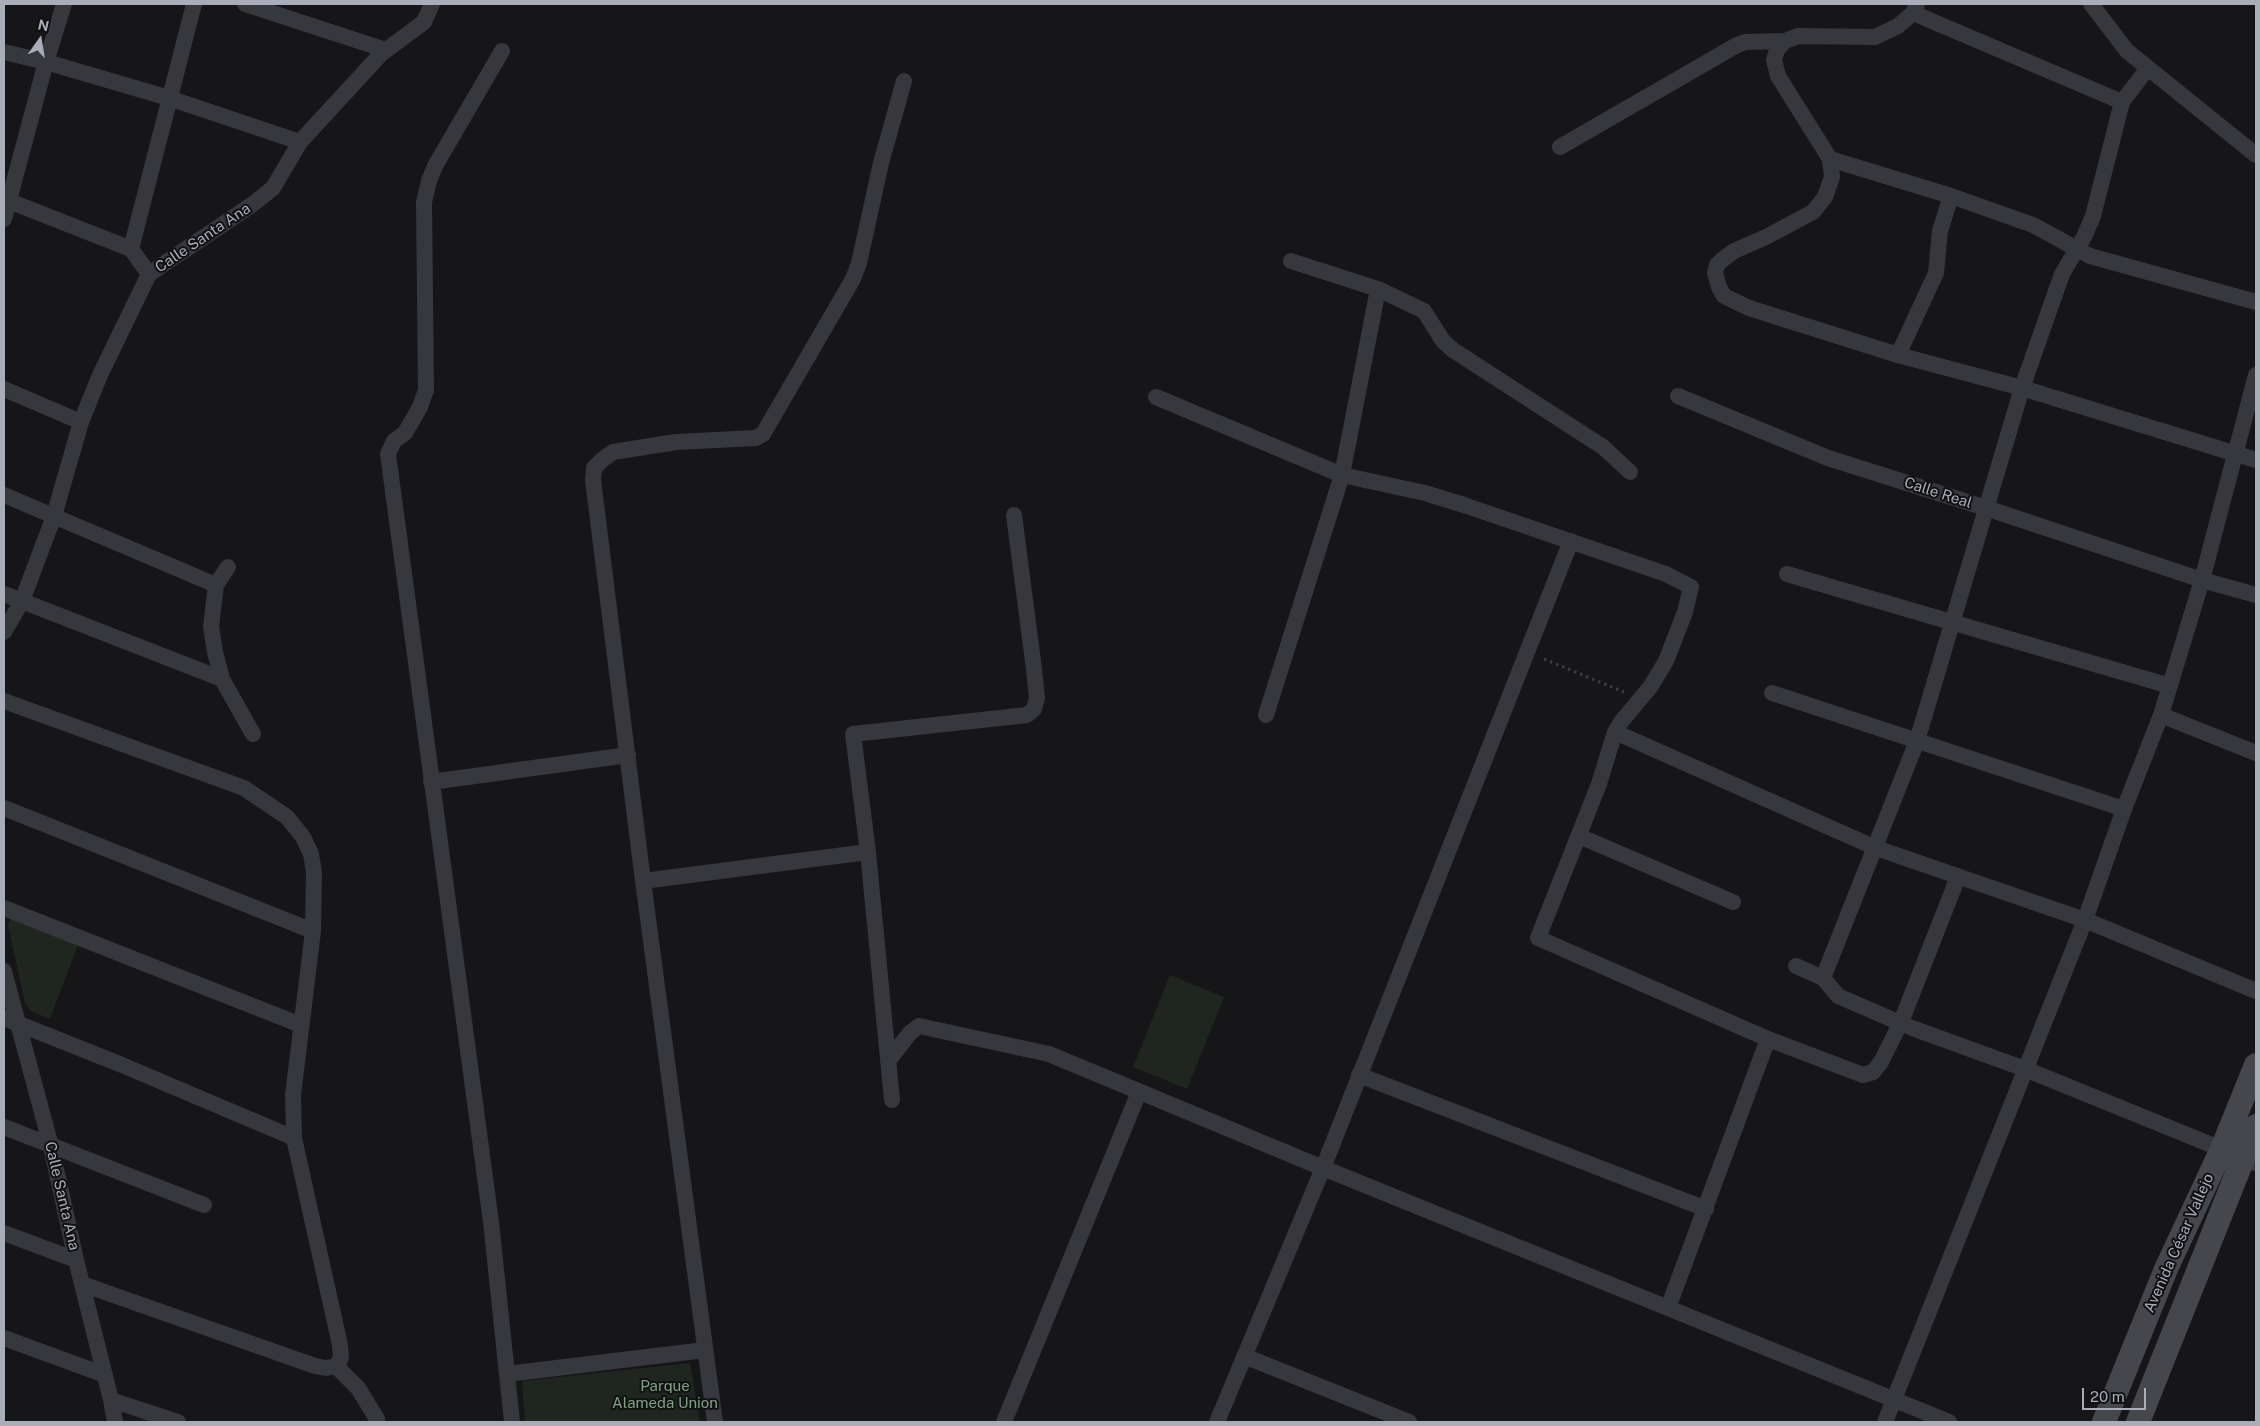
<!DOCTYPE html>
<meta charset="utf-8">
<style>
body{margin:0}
#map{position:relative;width:2260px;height:1426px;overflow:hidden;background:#161618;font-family:"Public Sans",sans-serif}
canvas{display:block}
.frame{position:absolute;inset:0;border:5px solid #a8adb8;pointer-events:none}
.north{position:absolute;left:15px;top:15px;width:50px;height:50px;-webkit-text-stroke:4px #111113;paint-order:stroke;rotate:13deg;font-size:14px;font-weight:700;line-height:20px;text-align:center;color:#a8adb8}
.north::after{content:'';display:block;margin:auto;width:18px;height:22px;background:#a8adb8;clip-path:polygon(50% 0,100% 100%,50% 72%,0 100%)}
.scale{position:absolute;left:2082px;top:1388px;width:64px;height:22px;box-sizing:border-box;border:2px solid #a8adb8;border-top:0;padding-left:6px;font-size:15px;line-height:18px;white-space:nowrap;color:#a8adb8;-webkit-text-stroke:4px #111113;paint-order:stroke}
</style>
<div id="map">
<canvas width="2260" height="1426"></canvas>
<div class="frame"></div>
<div class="north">N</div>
<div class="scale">20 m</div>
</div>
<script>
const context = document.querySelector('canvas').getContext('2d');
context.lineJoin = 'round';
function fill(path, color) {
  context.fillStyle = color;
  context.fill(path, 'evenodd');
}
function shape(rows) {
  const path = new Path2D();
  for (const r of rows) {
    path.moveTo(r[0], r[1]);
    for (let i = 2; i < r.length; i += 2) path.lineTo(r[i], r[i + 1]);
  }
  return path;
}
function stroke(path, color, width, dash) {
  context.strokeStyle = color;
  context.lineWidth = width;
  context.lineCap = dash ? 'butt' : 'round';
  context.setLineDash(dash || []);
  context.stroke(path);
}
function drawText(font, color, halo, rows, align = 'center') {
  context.font = font + ' "Public Sans",sans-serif';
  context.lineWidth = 4;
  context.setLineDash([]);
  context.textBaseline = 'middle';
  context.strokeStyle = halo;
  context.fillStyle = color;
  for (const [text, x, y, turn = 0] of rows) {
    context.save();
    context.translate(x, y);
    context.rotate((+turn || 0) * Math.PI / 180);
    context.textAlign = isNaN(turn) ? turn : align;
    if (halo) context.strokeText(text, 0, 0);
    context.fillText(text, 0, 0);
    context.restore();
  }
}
fill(shape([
 [13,918,78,945,50,1019,31,1011,25,1003,8,926,9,921],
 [1170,975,1224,997,1187,1089,1133,1067],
 [690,1363,700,1422,525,1422,522,1381]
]), '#1e261f');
stroke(shape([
 [1544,659,1624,692]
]), '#3d3f44', 3, [2.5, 4]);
stroke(shape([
 [64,4,46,62,169,98,300,142],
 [245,4,386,50],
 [1917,4,1913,13,1898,26,1875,37,1798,36,1785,41,1777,50,1774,60,1778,76,1830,159,1832,177,1825,197,1813,212,1766,237,1734,251,1722,260,1717,265,1715,273,1719,287,1724,296,1749,308,1898,355,2022,388,2256,460],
 [2091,4,2127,51,2256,155],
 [1913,13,2122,102],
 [502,51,435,166,429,181,424,202,426,390,420,407,405,433,394,441,388,454,491,1222,512,1422],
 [4,52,46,62,4,219],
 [1560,147,1737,45,1745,42,1785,41],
 [1830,159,1951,196,2033,225,2090,256,2256,302],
 [9,201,131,249,149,274],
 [131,249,194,4],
 [1291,261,1378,289,1424,311,1443,341,1453,350,1603,447,1630,472],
 [1898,355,1936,273,1940,231,1951,196],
 [4,389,81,422],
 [1678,396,1828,458,1986,508,2202,580,2256,595],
 [1156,397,1342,475,1425,493,1464,505,1666,574,1691,587,1685,612,1666,661,1651,686,1621,722,1615,732,1599,784,1538,938,1768,1039,1863,1075,1873,1072,1881,1062,1901,1022,1958,877],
 [4,495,216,585],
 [228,567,216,585,211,627,215,652,222,679,253,734],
 [1787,574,2170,686],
 [4,594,222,679],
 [4,632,22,601,54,516,81,422,100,375,149,274,253,204,273,188,300,142,381,54,424,22,432,4],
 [1772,693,2124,809],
 [4,701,244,788,287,817,303,837,311,854,314,872,313,931,293,1095,294,1138,340,1345,341,1358,336,1366,326,1368,315,1366,82,1284],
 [1266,715,1342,475,1378,289],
 [2161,715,2256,753],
 [1615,732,1876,848,2085,920,2256,991],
 [431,782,628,755],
 [4,808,313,931],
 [1579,836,1733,902],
 [643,881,868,852],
 [4,908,301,1025],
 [1796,966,1823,978,1838,996,1912,1028,2025,1069,2256,1163],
 [4,971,51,1146,76,1260,111,1400,115,1422],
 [1823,978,1917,741,2022,388,2062,274,2084,237,2093,216,2122,102,2148,68],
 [4,1018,122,1065,294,1138],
 [888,1061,910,1033,919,1026,1049,1054,1323,1168,1949,1422],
 [1359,1075,1706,1209],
 [892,1100,868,852,853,734,1027,715,1034,709,1037,698,1034,669,1014,515],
 [4,1127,204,1205],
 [4,1233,76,1260],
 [1668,1308,1768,1039],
 [4,1338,105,1375],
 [1244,1356,1409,1422],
 [336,1366,358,1388,377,1419],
 [507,1374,705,1350],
 [111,1400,178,1422],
 [715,1422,643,881,593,480,594,468,602,460,613,452,676,442,756,438,763,434,853,279,859,263,881,163,904,81],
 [1004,1422,1139,1092],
 [1217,1422,1323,1168,1571,541],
 [1885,1422,2085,920,2124,809,2161,715,2202,580,2256,375]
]), '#37383d', 16);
stroke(shape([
 [2104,1422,2166,1269,2222,1149,2256,1065],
 [2138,1422,2256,1126]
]), '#45474d', 24);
drawText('15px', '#a8adb8', '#111113', [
 ["Calle Santa Ana",203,238,-34],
 ["Calle Real",1938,493,18],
 ["Calle Santa Ana",62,1196,77],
 ["Avenida César Vallejo",2179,1243,-66]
]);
drawText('15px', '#7fa381', '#111113', [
 ["Parque",665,1386],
 ["Alameda Union",665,1403]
]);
</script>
